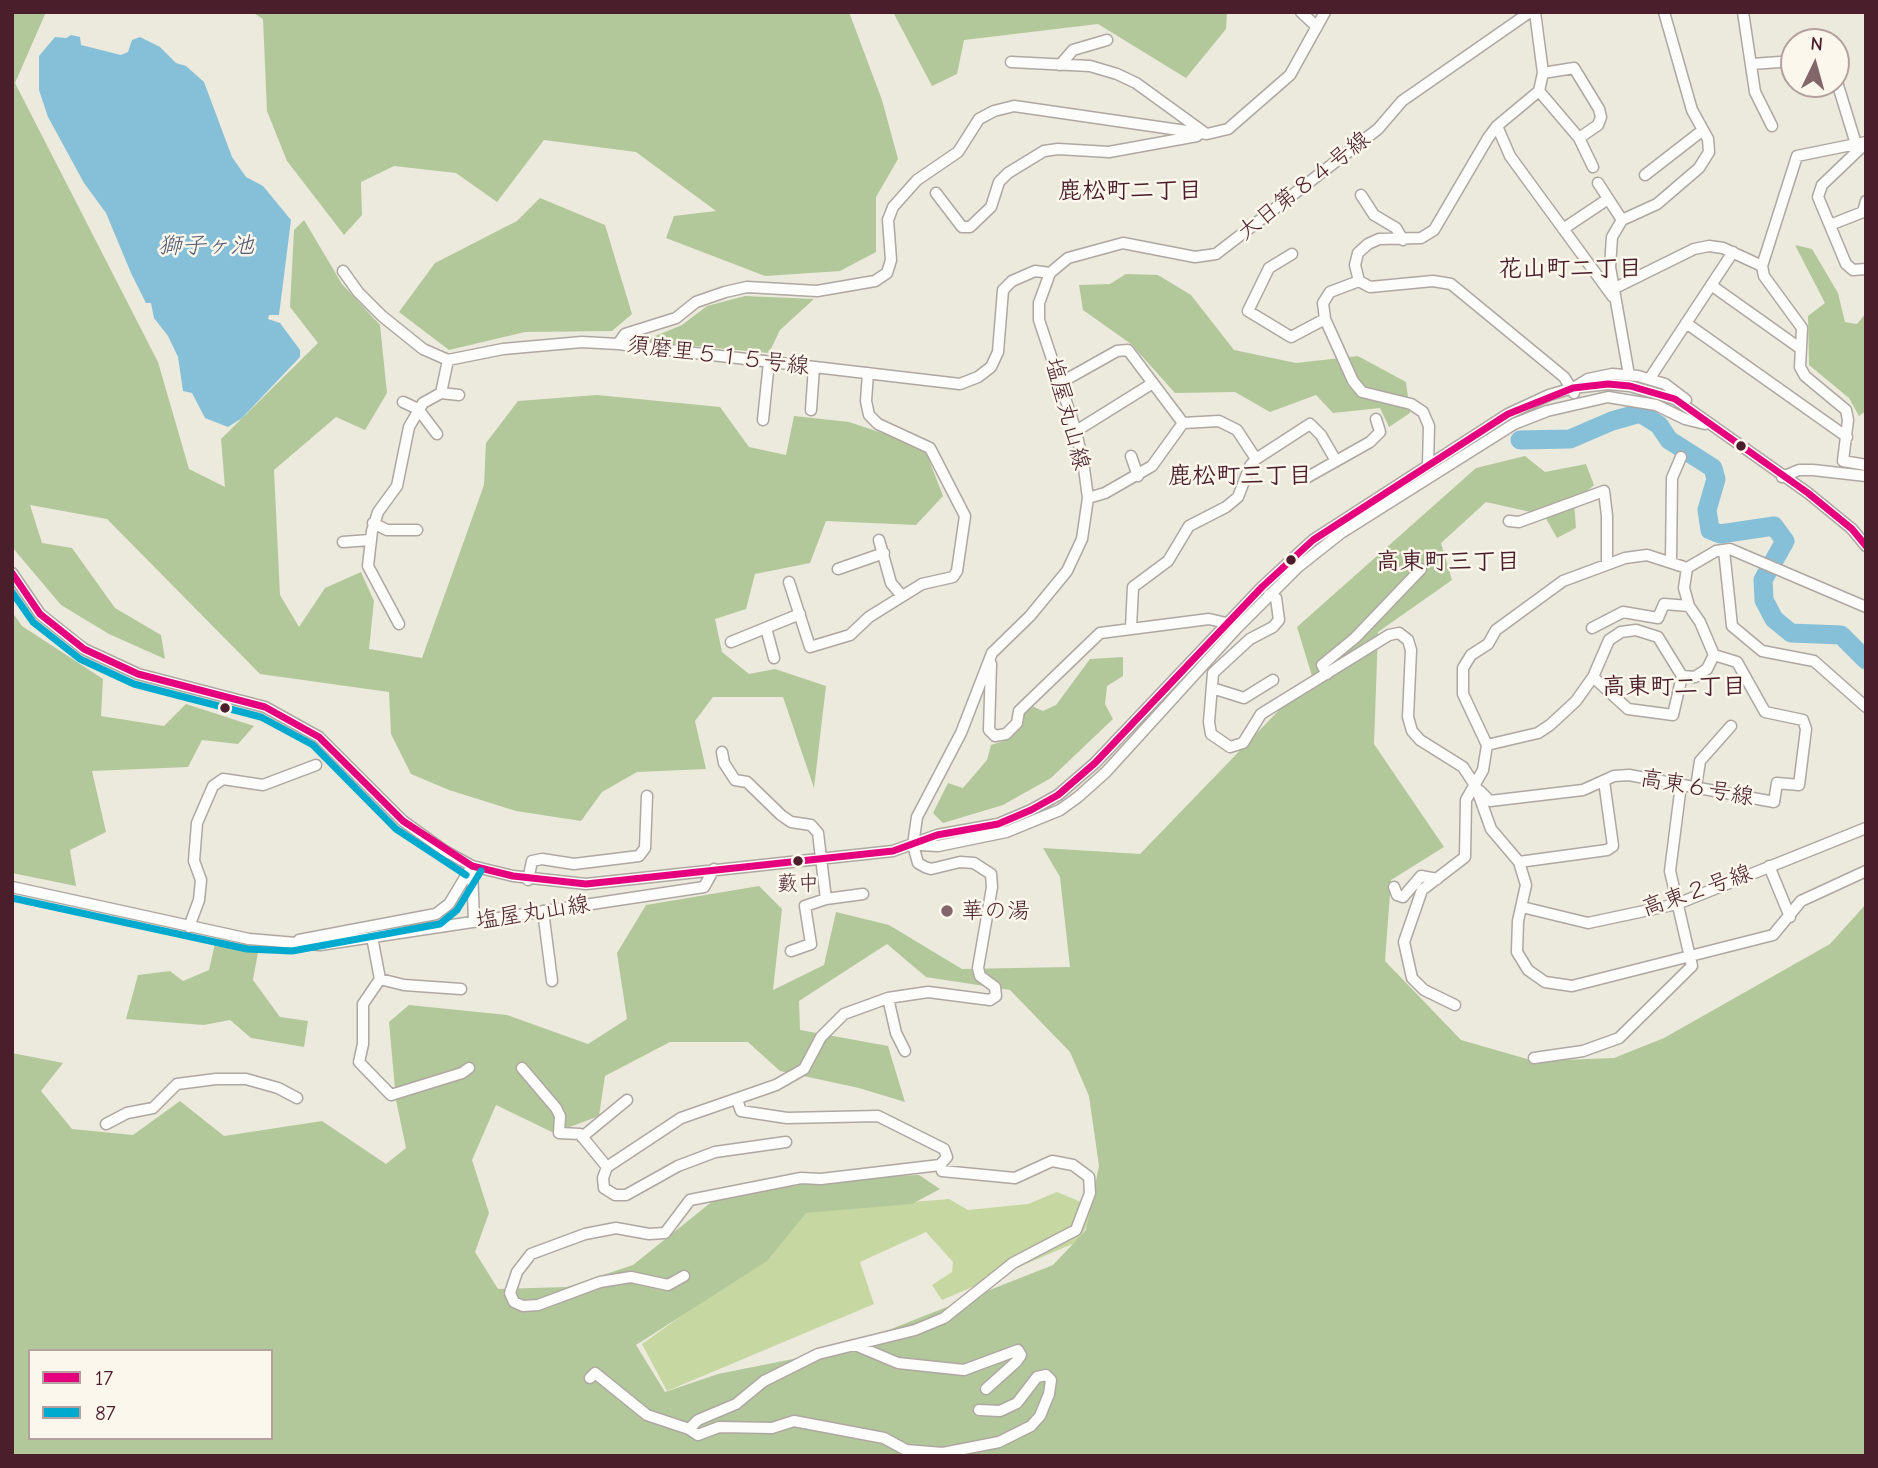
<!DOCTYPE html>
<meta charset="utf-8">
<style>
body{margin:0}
#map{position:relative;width:1878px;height:1468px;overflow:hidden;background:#ece9dd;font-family:"Comic Neue",sans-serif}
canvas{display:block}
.frame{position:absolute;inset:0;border:14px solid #4a1f2b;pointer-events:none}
.legend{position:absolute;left:28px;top:1349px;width:245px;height:91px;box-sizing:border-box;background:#fbf7ec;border:2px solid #b4a19f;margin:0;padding:9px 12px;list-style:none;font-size:21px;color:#4a1f2b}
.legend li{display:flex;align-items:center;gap:14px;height:35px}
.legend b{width:35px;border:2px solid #b4a19f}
.north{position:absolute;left:1780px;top:28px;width:70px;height:70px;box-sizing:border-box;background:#fbf7ec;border:2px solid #b4a19f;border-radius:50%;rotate:5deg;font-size:19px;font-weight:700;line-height:28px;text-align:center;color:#4a1f2b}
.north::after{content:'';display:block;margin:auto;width:24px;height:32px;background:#836669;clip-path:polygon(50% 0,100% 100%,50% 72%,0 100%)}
</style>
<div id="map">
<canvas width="1878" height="1468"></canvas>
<div class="frame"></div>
<ul class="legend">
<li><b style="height:9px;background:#e5007d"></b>17</li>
<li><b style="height:9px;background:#00a9ce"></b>87</li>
</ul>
<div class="north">N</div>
</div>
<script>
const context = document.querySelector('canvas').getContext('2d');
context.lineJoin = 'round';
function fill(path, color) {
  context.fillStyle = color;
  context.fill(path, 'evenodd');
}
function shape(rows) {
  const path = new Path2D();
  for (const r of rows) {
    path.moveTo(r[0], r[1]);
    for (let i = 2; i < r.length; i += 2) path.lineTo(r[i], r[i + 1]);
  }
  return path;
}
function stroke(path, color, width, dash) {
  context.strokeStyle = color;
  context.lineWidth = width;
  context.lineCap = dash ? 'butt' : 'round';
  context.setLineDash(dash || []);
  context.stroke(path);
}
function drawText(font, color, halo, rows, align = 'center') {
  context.font = font + ' "Comic Neue","Klee One",sans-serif';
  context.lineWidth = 5;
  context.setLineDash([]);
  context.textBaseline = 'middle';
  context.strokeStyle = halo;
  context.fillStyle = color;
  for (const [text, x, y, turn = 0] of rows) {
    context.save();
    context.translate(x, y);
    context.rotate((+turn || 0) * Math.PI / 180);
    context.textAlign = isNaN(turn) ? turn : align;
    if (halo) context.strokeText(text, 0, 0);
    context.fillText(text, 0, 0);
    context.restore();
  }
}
fill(shape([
 [1057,1192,1098,1209,1077,1242,942,1300,932,1285,952,1272,953,1262,926,1232,860,1262,874,1304,667,1391,642,1344,765,1256,802,1211,949,1199,968,1210,1028,1204]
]), '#c6d7a2');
fill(shape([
 [12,12,46,12,15,83,158,362,189,469,225,487,221,439,318,343,290,307,294,230,304,220,342,284,380,325,387,393,365,430,336,417,274,470,280,595,299,627,325,588,361,572,374,601,369,649,422,658,484,485,486,443,518,401,597,395,720,407,749,447,786,455,794,416,849,422,924,447,943,496,916,525,826,521,810,563,755,574,746,609,715,619,722,652,749,674,775,669,826,686,814,788,783,697,713,697,695,721,706,769,637,772,602,792,581,821,516,811,449,790,411,774,391,734,389,692,260,674,107,519,30,505,42,543,72,548,115,608,161,635,165,659,109,634,61,605,12,547],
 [252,12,849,12,882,100,898,159,876,197,876,252,840,271,765,276,666,238,674,216,716,211,636,152,544,140,497,202,456,173,394,166,361,182,362,215,344,235,287,161,267,111,263,19],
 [893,12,1227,12,1226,29,1186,78,1098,24,964,40,957,74,932,86],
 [540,198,605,225,632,314,612,331,525,332,449,350,399,312,435,263,517,221],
 [1795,245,1812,249,1838,293,1845,322,1857,324,1866,313,1866,411,1859,416,1849,398,1809,365,1808,316,1825,303],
 [1126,274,1158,275,1191,295,1234,350,1296,363,1358,356,1406,382,1410,413,1389,427,1380,408,1333,413,1316,395,1270,412,1235,392,1175,393,1131,344,1083,310,1079,285,1110,284],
 [745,296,814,299,780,330,769,353,643,341,682,325,707,306],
 [1525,456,1545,472,1586,464,1594,485,1574,502,1576,528,1557,538,1544,515,1486,502,1441,543,1452,580,1378,632,1374,744,1444,847,1391,880,1385,961,1461,1040,1534,1061,1614,1058,1664,1038,1830,944,1866,904,1866,1456,12,1456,12,1053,63,1063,41,1091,72,1129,133,1135,180,1101,224,1136,322,1121,386,1164,406,1148,396,1100,389,1022,409,1005,507,1015,588,1044,627,1019,617,953,646,905,759,886,782,909,773,990,824,965,836,912,889,925,962,969,1070,967,1060,877,1043,848,1140,854,1312,676,1297,627,1476,468],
 [887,944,926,977,1010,990,1070,1052,1089,1096,1099,1166,1086,1230,1053,1265,838,1350,718,1374,665,1392,636,1345,767,1261,806,1213,912,1204,940,1189,919,1175,801,1179,719,1196,633,1265,567,1287,498,1289,475,1252,489,1213,472,1160,496,1105,554,1133,599,1116,605,1076,670,1042,748,1042,780,1071,859,1088,905,1102,888,1046,800,1030,799,1001],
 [30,1351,271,1351,271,1438,30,1438],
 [12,612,22,626,103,679,101,716,164,726,186,704,254,726,238,744,202,740,188,767,92,771,106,832,70,850,76,886,12,873],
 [1123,657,1123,676,1107,686,1105,704,1113,719,1051,778,1003,805,943,823,933,813,948,783,963,788,987,760,991,745,1007,740,1021,724,1021,714,1030,705,1043,711,1056,705,1090,659],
 [216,939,259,947,253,980,280,1017,308,1021,304,1047,251,1038,230,1020,204,1025,126,1019,138,975,170,971,183,981,209,970]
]), '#b3c89a');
fill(shape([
 [71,35,80,37,81,45,121,55,128,52,132,40,140,37,160,47,176,63,186,66,204,82,232,157,246,177,263,186,291,220,279,315,269,315,268,319,280,323,300,350,300,357,242,418,228,427,205,418,192,393,183,391,178,357,168,336,154,318,151,303,146,303,131,273,106,213,84,183,48,117,39,90,39,56,55,37,66,38]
]), '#85c0d8');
stroke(shape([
 [1520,440,1570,439,1612,421,1640,413,1659,425,1669,440,1713,468,1716,479,1707,510,1710,530,1720,534,1774,526,1785,541,1763,580,1764,600,1774,619,1791,633,1841,635,1866,660]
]), '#85c0d8', 19);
const minor = shape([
 [1301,12,1317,27],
 [1535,12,1543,73,1539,91,1497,126,1488,138,1434,230,1421,238,1379,239,1368,244,1358,253,1355,265,1359,281,1370,287,1433,281,1451,284,1564,377,1574,393],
 [1743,12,1755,92,1772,126],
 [1011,62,1090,66,1117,74,1136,83,1205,133],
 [1752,64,1794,61],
 [1060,65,1073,50,1107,40],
 [1836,79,1856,144],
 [1539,91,1579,138,1598,125,1601,117,1599,109,1574,68,1543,73],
 [1497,126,1510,156,1613,297],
 [1579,138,1593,167],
 [1866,142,1797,156,1762,266,1764,276,1802,328,1800,367,1805,376,1846,410,1848,420,1843,461,1866,465],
 [1866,143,1822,185,1818,197,1846,264,1853,270,1866,269],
 [1645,175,1703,130],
 [1598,183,1622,220],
 [936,193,962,227,970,227,991,207,999,182,1008,173,1044,151,1058,149,1109,152,1197,136],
 [1361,195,1374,215,1396,228,1403,240],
 [1830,225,1863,212,1866,201],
 [1563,229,1608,199],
 [1292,254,1269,268,1248,311,1291,337,1325,319],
 [343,271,358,292,382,316,423,349,448,360,503,349,582,342,618,344,960,384,978,377,991,367,998,352,1003,290,1012,281,1035,271,1050,273],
 [1359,281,1330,292,1323,303,1325,319,1353,381,1362,392,1411,404,1423,412,1429,426,1428,465],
 [1711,285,1801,349],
 [1613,289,1694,249,1709,246,1723,248,1762,266],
 [1686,323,1847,437],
 [618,344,625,334,676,318,696,302,725,292,747,287,817,291,875,281,887,273,891,260,888,220,893,207,917,180,958,152,979,119,994,111,1014,106,1207,134,1228,129,1290,75,1325,12],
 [1629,375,1610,267,1612,237,1622,220,1657,204,1699,168,1709,152,1708,139,1692,110,1664,12],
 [1650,378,1733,252],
 [1060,383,1117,351,1128,350,1183,423],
 [1575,387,1588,379,1612,374,1638,376,1665,384,1686,400],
 [441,393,459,395],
 [403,402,418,409,437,434],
 [811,410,814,367],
 [763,420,769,362],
 [1076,431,1153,383],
 [1131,456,1138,476],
 [1256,459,1310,424,1321,435,1336,461],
 [1782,477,1799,470,1813,470,1866,476],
 [1306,478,1370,442,1380,432,1376,419],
 [1088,498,1105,493,1152,466,1183,423,1219,421,1237,430,1256,459,1250,466,1238,497,1226,507,1189,526,1168,561,1133,587,1131,627],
 [1509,521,1519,522,1604,491,1607,516,1607,564],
 [373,523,387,530,417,530],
 [879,540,891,583,902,596],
 [343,542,370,540],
 [1724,550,1732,626,1762,651,1814,661,1866,707],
 [1671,562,1672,478,1681,457],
 [838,569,884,553],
 [12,573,40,614,84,649,138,674,265,707,319,737,403,821,445,851,472,866,513,876,586,884,893,851,937,835,998,824,1031,810,1058,795,1095,763,1262,587,1313,540,1508,414,1549,395,1573,388,1608,384,1630,386,1675,399,1808,493,1852,529,1866,546],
 [789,582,810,647,850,635,869,617,922,584,953,577,957,571,965,516,930,448,878,424,869,415,866,401,868,373],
 [1269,595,1276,598,1279,620,1273,627,1250,639,1213,673,1209,722,1211,734,1230,747,1243,743,1261,714,1389,635,1399,633,1408,640,1411,650,1408,717,1412,731,1420,740,1463,767,1476,787,1491,829,1519,862,1526,885,1518,921,1517,952,1528,970,1545,982,1572,986,1773,935,1801,901,1866,871],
 [399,624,368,566,372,531,378,512,397,486,409,427,423,403,441,393,448,360],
 [766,628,774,658],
 [1592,628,1623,612,1658,618,1664,604,1689,606],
 [731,642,800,614],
 [991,664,989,730,995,736,1006,734,1017,723,1019,711,1100,633,1209,619,1226,623],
 [1327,674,1322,665,1355,638,1421,569],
 [1593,677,1628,709,1673,715,1682,676],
 [1212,688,1244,698,1273,680],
 [1487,745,1538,733,1550,725,1576,701,1593,677,1609,640,1621,632,1636,630,1658,637,1682,676,1695,677,1707,669,1714,655],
 [722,752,724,763,735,780,747,782,781,815,791,822,811,825,818,833,826,899],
 [1696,787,1700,761,1731,726],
 [1480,791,1490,801,1583,790,1614,776,1629,775,1774,802,1777,783,1799,785,1806,729,1803,720,1765,712,1737,662,1714,655,1700,622,1689,606,1684,588,1687,568],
 [920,845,938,846,1006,832,1060,810,1078,797,1106,772,1237,628,1298,567,1341,533,1514,424,1547,411,1608,397,1656,405,1685,419,1705,424],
 [1519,862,1607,850,1613,846,1604,781],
 [472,866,474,922],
 [1769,866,1790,917],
 [528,880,532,861,542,859,574,864,639,856,645,848,647,796],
 [12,887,249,939,320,945,704,887,714,869],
 [1394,887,1397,895,1403,897,1421,876,1437,879],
 [1522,907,1588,923,1677,904,1866,828],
 [543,911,552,981],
 [189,927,199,900,201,880,194,861,197,823,213,786,223,779,263,785,316,765],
 [372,937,380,979,363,1004,363,1044,359,1062,391,1095,462,1073,469,1068],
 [299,940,436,914,449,904,472,866],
 [791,951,811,944,805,906,826,899,863,894],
 [380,979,404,985,461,989],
 [888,998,896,1033,905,1051],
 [1455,1005,1424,990,1412,978,1404,942,1422,890,1465,857,1466,800,1483,770,1487,745,1463,694,1463,668,1471,655,1488,644,1496,630,1563,581,1625,558,1647,555,1687,568,1716,551,1730,549,1866,607],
 [1534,1058,1583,1051,1619,1038,1692,966,1670,871,1681,785],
 [522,1068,556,1108,560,1116,559,1133,580,1134,607,1167],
 [106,1124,127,1113,153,1108,177,1084,216,1079,246,1079,278,1088,297,1098],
 [582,1137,627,1100],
 [786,1142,715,1152,678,1166,626,1195,615,1195,604,1188,603,1178,607,1167,681,1118,776,1085,804,1069,821,1037,844,1014,888,998,928,992,990,1000,996,996,995,987,980,976,978,968,992,887,991,874,974,863,960,862,931,869,925,867,918,863,913,845,917,817,961,733,992,653,1030,616,1067,571,1082,539,1088,498,1084,468,1076,431,1039,320,1039,303,1050,273,1068,258,1123,243,1195,257,1216,254,1378,129,1402,101,1530,12],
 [684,1276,668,1285,631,1277,600,1282,538,1305,523,1306,514,1302,510,1293,517,1272,531,1254,585,1234,616,1228,649,1234,665,1233,690,1200,801,1178,821,1179,940,1165,947,1157,944,1149,878,1116,787,1118,741,1111,737,1100],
 [855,1345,898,1363,964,1370,1018,1350,1021,1355,1016,1362,986,1389],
 [590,1378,595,1373,647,1415,689,1429,698,1435,719,1427,772,1428,794,1421,884,1438,906,1450,943,1453,999,1442,1031,1426,1040,1416,1049,1394,1051,1380,1046,1375,1037,1377,1017,1403,1000,1411,979,1410],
 [689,1429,698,1420,736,1404,764,1381,818,1354,915,1330,944,1318,1013,1263,1076,1230,1090,1193,1089,1177,1073,1165,1052,1161,1015,1178,942,1171,940,1165]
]);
stroke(minor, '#aea7a2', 13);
stroke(minor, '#fcfcfa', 10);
stroke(shape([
 [12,573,40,614,84,649,138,674,265,707,319,737,403,821,472,866,513,876,586,884,893,851,937,835,998,824,1031,810,1058,795,1095,763,1262,587,1313,540,1508,414,1573,388,1608,384,1630,386,1675,399,1808,493,1852,529,1866,546]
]), '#e5007d', 7);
stroke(shape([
 [12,592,33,622,80,659,134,684,261,717,313,745,396,829,466,875],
 [12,898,247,949,292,951,440,924,457,910,481,871]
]), '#00a9ce', 7);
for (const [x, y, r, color] of [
 [1741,446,6,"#4a1f2b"],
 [1291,560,6,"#4a1f2b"],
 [225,708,6,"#4a1f2b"],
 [798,861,6,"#4a1f2b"],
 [947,911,7,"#836669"]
]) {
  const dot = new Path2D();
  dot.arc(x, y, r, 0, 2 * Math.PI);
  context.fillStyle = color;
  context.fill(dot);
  stroke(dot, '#fbf7ec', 2.5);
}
drawText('21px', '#4a1f2b', '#fbf7ec', [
 ["藪中",798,884]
]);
drawText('23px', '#4a1f2b', '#fbf7ec', [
 ["大日第８４号線",1304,186,-38],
 ["須磨里５１５号線",718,356,7],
 ["塩屋丸山線",1067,414,75],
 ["高東６号線",1697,788,10],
 ["高東２号線",1697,891,-19],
 ["塩屋丸山線",533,913,-9]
]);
drawText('23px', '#4a1f2b', '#fbf7ec', [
 ["華の湯",961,911]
], 'left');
drawText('bold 24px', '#4a1f2b', '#fbf7ec', [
 ["鹿松町二丁目",1130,191],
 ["花山町二丁目",1570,269],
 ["鹿松町三丁目",1240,476],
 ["高東町三丁目",1448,562],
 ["高東町二丁目",1674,687]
]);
drawText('italic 24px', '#50596f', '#fbf7ec', [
 ["獅子ヶ池",206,246]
]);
</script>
